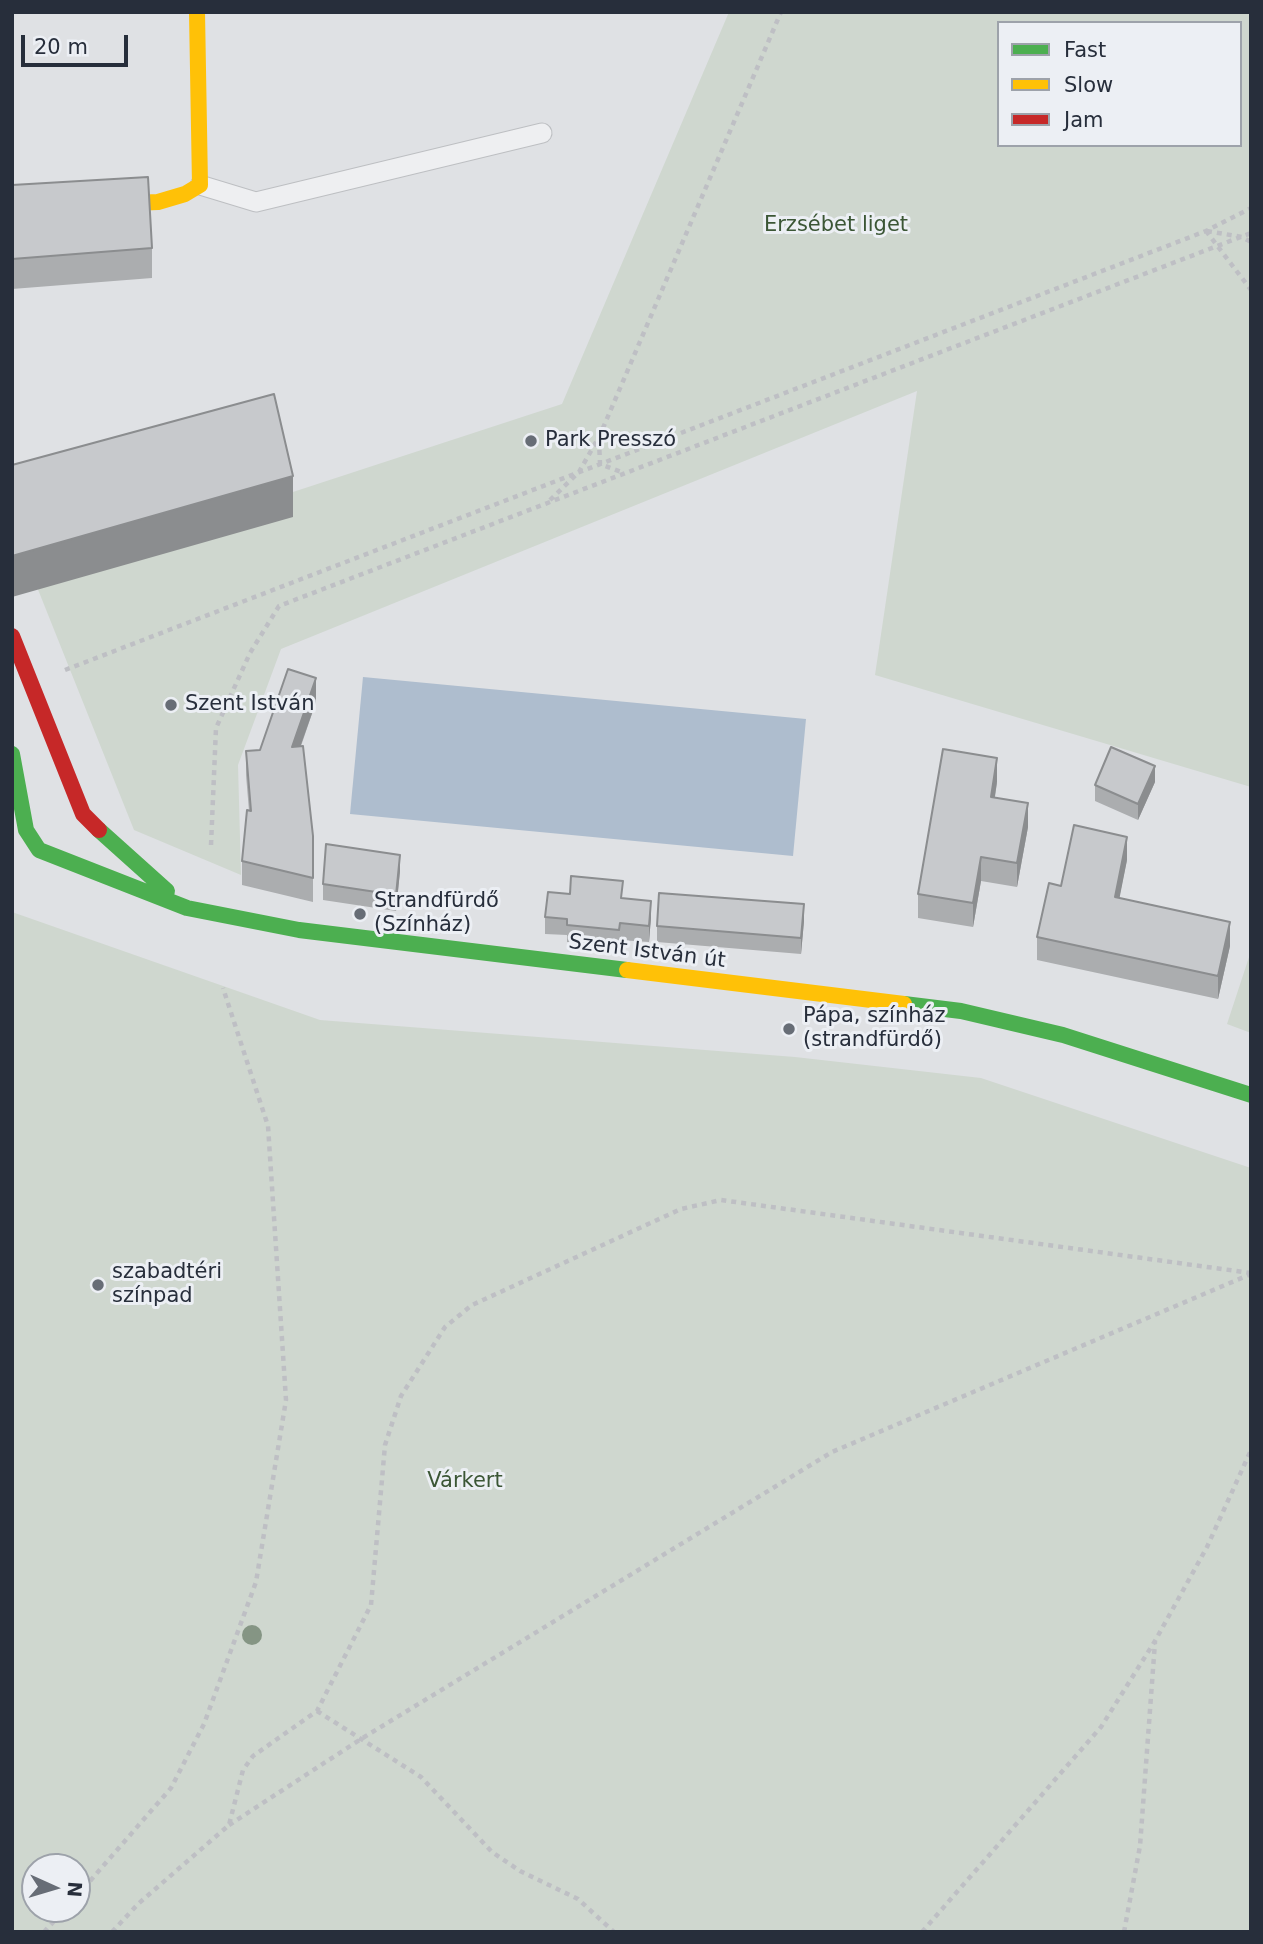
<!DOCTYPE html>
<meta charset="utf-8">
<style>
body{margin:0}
#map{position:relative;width:1263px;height:1944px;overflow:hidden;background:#dfe1e4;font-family:"DejaVu Sans",sans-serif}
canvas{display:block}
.frame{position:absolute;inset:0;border:14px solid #272e3b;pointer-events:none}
.legend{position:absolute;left:997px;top:21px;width:245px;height:126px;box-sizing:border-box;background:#eceff4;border:2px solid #9da2aa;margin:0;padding:9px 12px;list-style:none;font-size:21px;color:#272e3b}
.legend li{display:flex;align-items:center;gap:14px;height:35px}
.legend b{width:35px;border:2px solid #9da2aa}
.north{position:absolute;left:21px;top:1853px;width:70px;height:70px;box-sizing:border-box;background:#eceff4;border:2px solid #9da2aa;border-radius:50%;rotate:94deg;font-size:19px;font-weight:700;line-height:28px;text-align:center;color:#272e3b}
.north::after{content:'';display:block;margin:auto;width:24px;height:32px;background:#676d76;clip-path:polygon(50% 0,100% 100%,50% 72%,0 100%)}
.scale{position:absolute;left:21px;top:35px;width:107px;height:32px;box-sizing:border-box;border:4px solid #272e3b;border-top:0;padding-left:9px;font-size:21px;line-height:24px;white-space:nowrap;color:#272e3b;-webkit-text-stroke:5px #eceff4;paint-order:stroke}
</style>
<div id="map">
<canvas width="1263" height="1944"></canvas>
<div class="frame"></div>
<ul class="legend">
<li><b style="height:9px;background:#4caf50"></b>Fast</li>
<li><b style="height:9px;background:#ffc107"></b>Slow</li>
<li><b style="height:9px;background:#c62828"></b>Jam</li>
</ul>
<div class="north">N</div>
<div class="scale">20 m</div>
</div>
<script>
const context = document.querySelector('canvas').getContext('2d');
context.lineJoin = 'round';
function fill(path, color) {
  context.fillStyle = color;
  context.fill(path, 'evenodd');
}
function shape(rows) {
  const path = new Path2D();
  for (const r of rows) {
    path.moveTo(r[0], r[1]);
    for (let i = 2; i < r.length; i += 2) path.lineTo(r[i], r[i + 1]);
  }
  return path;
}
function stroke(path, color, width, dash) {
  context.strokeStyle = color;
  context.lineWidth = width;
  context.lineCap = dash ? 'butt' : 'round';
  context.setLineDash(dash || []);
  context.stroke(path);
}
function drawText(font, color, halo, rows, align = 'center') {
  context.font = font + ' "DejaVu Sans",sans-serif';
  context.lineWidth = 6;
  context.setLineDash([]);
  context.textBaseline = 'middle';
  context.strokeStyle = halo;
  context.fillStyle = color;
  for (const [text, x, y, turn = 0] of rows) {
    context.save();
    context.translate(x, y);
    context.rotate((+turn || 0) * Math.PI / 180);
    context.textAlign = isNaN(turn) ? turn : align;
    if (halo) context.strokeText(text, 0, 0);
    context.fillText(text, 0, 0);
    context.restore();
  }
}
fill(shape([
 [729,12,1251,12,1251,787,875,675,917,391,281,649,238,765,241,875,134,830,33,577,562,404],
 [999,23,1240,23,1240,145,999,145],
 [12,912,320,1020,795,1057,981,1078,1251,1168,1251,1932,12,1932],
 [35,1867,77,1867,77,1909,35,1909],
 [1251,951,1251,1033,1227,1024]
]), '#cfd7cf');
fill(shape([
 [363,677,806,719,793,856,350,814]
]), '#aebdce');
const lane = shape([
 [200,185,256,202,542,133]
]);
stroke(lane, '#bdbfc2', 21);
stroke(shape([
 [1206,231,1251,290],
 [1207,231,1242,237,1251,242],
 [599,440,600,464,624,473],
 [550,500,579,472,600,435,781,12],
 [65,670,1206,231,1251,208],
 [211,845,216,728,250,653,279,606,1251,233],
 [317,1711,421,1777,492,1852,520,1871,578,1899,614,1932],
 [229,1825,361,1739,832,1452,1251,1274],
 [77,1896,171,1788,204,1724,256,1582,286,1400,268,1126,223,988],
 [44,1932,65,1909],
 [112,1932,138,1904,229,1825,243,1770,253,1756,317,1711,371,1605,385,1445,401,1396,445,1327,472,1305,681,1209,721,1200,1251,1273],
 [922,1932,1101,1727,1155,1641,1207,1547,1251,1450],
 [1124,1932,1140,1846,1155,1642]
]), '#bebfc4', 4.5, [5, 5]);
stroke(lane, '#eeeff1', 19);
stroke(shape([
 [12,754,26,830,39,850,187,908,299,930,627,970],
 [99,830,167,891],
 [904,1004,961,1011,1063,1035,1251,1095]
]), '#4caf50', 16);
stroke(shape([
 [12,208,158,202,185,194,200,185,197,12],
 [627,970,904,1004]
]), '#ffc107', 16);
stroke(shape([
 [12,636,83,814,99,830]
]), '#c62828', 16);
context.fillStyle = '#859584';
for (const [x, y] of [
 [252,1635]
]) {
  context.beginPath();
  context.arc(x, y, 10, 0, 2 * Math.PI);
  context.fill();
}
fill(shape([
 [12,185,152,248,152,278,12,289],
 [316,702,301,746,313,836,313,902,242,885,242,861,249,811,246,775,246,751,260,750],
 [997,782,995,797,1028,827,1017,887,981,881,973,927,918,918,918,894],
 [1155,782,1138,820,1095,801,1095,785],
 [1127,860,1119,898,1230,946,1218,999,1037,960,1037,937],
 [400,871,396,911,323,900,323,884],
 [622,898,651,917,649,942,620,940,619,946,567,942,567,935,545,934,545,917],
 [804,921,801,954,657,942,657,926]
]), '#abadaf');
fill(shape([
 [293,476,293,517,12,597,12,556],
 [316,678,316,702,292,770,292,747],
 [997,758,997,782,991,821,991,797],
 [1155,766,1155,782,1138,820,1138,804],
 [1028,803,1028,827,1017,887,1017,863],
 [1127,837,1127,860,1115,921,1115,897],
 [400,855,400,871,396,911,396,895],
 [981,857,981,881,973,927,973,903],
 [651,901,651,917,649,942,649,926],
 [804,904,804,921,801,954,801,938],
 [1230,922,1230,946,1218,999,1218,976]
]), '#8b8d8f');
const building = shape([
 [148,177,152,248,12,259,12,185,148,177],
 [274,394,293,476,12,556,12,465,274,394],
 [288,669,316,678,292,747,303,746,313,836,313,878,242,861,247,810,251,811,246,751,260,750,288,669],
 [1111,747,1155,766,1138,804,1095,785,1111,747],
 [943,749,997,758,991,797,1028,803,1017,863,981,857,973,903,918,894,943,749],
 [1074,825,1127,837,1115,897,1230,922,1218,976,1037,937,1049,883,1061,886,1074,825],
 [326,844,400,855,396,895,323,884,326,844],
 [571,876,623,881,621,898,651,901,649,926,620,923,619,930,567,925,567,919,545,917,548,892,570,894,571,876],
 [659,893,804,904,801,938,657,926,659,893]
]);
fill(building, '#c7c9cc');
stroke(building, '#8b8d8f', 2);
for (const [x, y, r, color] of [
 [531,441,7,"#676d76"],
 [171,705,7,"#676d76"],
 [360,914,7,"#676d76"],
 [789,1029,7,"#676d76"],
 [98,1285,7,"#676d76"]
]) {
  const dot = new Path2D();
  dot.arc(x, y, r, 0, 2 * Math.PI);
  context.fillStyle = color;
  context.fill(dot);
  stroke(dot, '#eceff4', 2.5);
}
drawText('21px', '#3b5635', '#eceff4', [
 ["Erzsébet liget",836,226],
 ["Várkert",465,1482]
]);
drawText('21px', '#272e3b', '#eceff4', [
 ["Park Presszó",545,441],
 ["Szent István",185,705],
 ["Strandfürdő",374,902],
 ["(Színház)",374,926],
 ["Pápa, színház",803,1017],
 ["(strandfürdő)",803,1041],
 ["szabadtéri",112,1273],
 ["színpad",112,1297]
], 'left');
drawText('21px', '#272e3b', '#eceff4', [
 ["Szent István út",647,952,7]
]);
</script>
